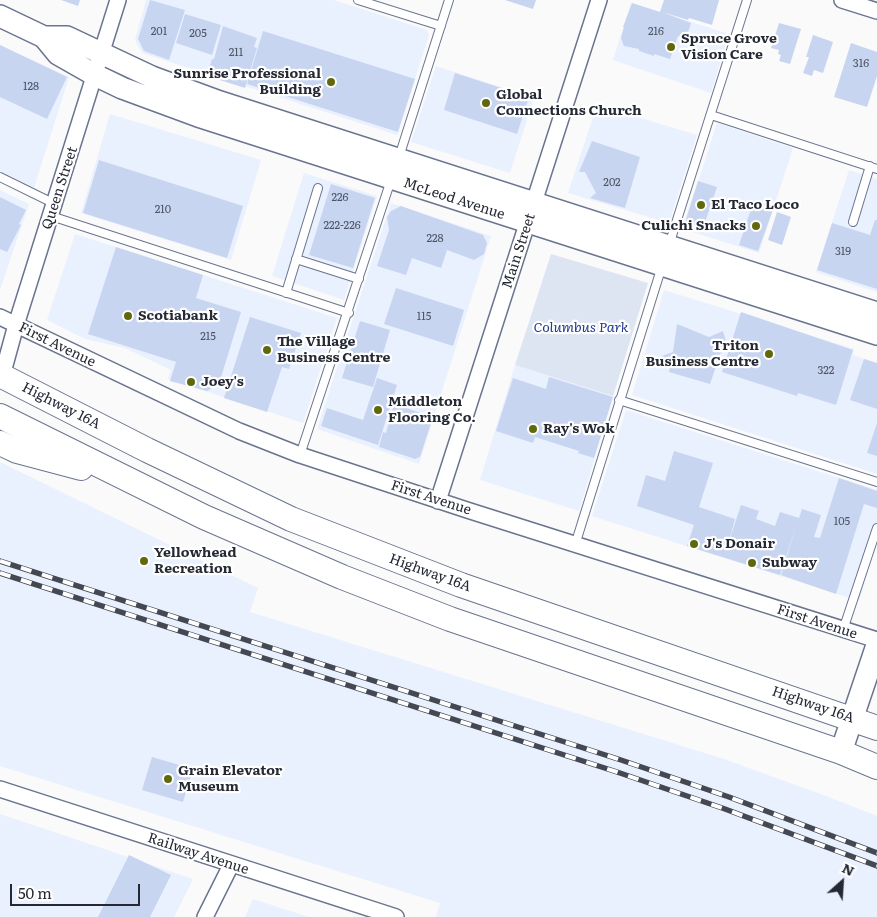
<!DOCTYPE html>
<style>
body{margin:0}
#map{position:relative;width:877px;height:917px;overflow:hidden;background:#fafafa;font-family:Literata,serif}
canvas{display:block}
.north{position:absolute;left:817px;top:857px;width:50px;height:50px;-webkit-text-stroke:4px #fff;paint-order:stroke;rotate:26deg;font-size:14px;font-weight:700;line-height:20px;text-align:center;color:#242934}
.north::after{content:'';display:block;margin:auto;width:18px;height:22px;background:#242934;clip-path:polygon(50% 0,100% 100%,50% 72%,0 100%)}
.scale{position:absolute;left:10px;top:884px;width:130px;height:22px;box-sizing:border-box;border:2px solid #242934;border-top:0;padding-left:6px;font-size:15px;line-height:18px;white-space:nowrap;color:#242934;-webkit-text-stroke:4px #fff;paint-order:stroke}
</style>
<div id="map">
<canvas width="877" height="917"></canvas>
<div class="north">N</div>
<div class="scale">50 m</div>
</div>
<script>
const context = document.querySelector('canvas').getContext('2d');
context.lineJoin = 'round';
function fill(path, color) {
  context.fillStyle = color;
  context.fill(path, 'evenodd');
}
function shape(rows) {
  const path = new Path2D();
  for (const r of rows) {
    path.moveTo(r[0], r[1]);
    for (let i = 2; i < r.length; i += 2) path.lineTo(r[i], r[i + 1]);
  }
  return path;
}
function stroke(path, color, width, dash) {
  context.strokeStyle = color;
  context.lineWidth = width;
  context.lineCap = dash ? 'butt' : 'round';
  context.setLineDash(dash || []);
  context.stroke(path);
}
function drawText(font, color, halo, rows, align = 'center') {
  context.font = font + ' Literata,serif';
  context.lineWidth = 4.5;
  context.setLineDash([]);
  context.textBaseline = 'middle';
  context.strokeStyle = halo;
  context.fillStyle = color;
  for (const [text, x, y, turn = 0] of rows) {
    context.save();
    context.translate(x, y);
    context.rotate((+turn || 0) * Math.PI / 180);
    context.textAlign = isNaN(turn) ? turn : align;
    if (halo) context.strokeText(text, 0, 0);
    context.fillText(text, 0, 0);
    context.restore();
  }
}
fill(shape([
 [146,0,334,0,427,30,429,35,397,135,142,53,135,40],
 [631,3,729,34,711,93,613,60],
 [0,45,69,77,34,188,0,171],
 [436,66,534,98,510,173,411,142],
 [597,105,697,135,669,223,568,193],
 [110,114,261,160,231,260,81,213],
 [717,123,793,148,759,253,683,229],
 [849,170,877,179,877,292,816,272],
 [304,173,377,196,344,300,272,276],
 [0,190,29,204,0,290],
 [391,203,491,236,419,464,317,429],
 [75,234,337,318,303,423,168,379,171,370,125,348,85,339,47,320],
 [664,290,854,349,853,355,877,363,877,474,632,395],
 [515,365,613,396,579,511,480,480],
 [626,410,877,490,877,541,859,601,592,516],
 [0,462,258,588,250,612,724,759,826,796,877,816,877,917,436,917,440,903,0,766],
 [0,814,57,833,193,879,174,917,0,917],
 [253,899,309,917,245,917]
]), '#e9f0fe');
fill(shape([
 [551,254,648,283,613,396,515,365]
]), '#dee5f2');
fill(shape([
 [61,0,80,0,78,6],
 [150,0,185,10,169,60,144,51,138,39],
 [505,0,536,0,533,9],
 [664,0,719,0,712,25,689,18,688,20,662,12,691,23,686,39,678,36,670,59,654,54,654,56,639,51,639,49,624,46,621,38,624,27,623,27,632,3,660,12],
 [185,14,221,25,212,55,176,43],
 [779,23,801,29,790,64,779,61,781,55,778,54,779,50,771,48],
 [223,26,257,38,254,47,257,48,245,88,207,76,212,59,214,59],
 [263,31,415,79,398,132,247,84],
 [813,35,833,42,823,73,814,70,812,76,803,73,809,57,806,57],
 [851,43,877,52,877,76,867,107,834,97],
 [0,45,67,77,47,119,0,97],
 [455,73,529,97,517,134,444,110],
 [592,141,640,157,625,208,590,198,596,193,585,172,579,172],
 [99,160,243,206,227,258,83,213],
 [698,181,717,187,703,228,685,222],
 [331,184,375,198,353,268,309,255],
 [0,197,26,210,19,224,21,225,7,252,0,249],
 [754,200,774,207,758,251,739,245],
 [401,206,483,235,487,243,484,254,474,260,447,250,441,268,412,258,406,275,377,266,389,230,387,217,391,211],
 [777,212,791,217,782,245,768,240],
 [875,220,877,220,877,289,817,270,832,223,870,235],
 [116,247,203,275,196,298,241,312,219,384,207,391,170,381,176,362,88,334],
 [396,288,464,310,453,346,384,324],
 [741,312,853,350,836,405,798,393,797,396,722,372],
 [250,317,301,333,289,369,282,367,267,412,224,398],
 [360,321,390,330,373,387,342,378],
 [677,324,709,337,723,331,726,342,724,343,710,384,669,372,671,364,665,366,662,356,673,352],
 [864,359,877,363,877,409,850,400],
 [549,377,613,397,594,458,578,453,579,451,535,437,533,443,496,431,513,378,546,389],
 [377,378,397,385,378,445,321,426,327,408,363,420],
 [394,404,433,417,420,457,415,459,379,447,383,432,386,433],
 [877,423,877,456,867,453],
 [674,451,713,463,699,507,735,519,729,541,741,505,759,511,756,519,775,526,780,512,799,518,802,509,821,515,814,537,820,538,839,478,877,491,877,508,864,504,836,594,781,575,797,523,780,575,687,546,694,525,637,506,646,475,665,481],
 [152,757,193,769,183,802,142,790],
 [129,855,171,875,150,917,98,917]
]), '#c8d5f1');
const lane = shape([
 [358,0,441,26],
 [711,115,877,169],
 [399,157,449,0],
 [0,177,55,204],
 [51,216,349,313],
 [853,222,870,166],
 [669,245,747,0],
 [296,259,359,279],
 [286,293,318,188],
 [619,400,877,482],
 [300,455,391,180],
 [575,545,662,266],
 [843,630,877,528]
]);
const street = shape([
 [842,0,877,11],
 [0,317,239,431,300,455,467,510,877,640],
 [2,376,16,325,118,0],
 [438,501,599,0],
 [0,789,396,917],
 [205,917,231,865]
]);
const secondary = shape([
 [0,16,44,37,58,54,95,75,122,88,198,116,877,334],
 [44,37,67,37,152,77,220,102,877,313],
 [841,752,877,645]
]);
const primary = shape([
 [0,375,147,450,291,519,461,585,877,728],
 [0,416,204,517,342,577,450,619,841,752,877,767],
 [0,443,17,451,81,468]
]);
stroke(lane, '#69748e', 10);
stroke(street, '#69748e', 18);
stroke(secondary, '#69748e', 24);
stroke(primary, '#69748e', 26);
stroke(lane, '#fff', 8);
stroke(street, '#fff', 15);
stroke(secondary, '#fff', 21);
stroke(primary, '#fff', 24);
const rail = shape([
 [0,561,621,760,729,797,877,853],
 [0,573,617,772,725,809,877,866]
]);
stroke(rail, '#444852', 5.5);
stroke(rail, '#fff', 4, [11]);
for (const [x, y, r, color] of [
 [671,47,5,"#5f690c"],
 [331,82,5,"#5f690c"],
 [486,103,5,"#5f690c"],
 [701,205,5,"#5f690c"],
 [756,226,5,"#5f690c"],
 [128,316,5,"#5f690c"],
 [267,350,5,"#5f690c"],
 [769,354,5,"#5f690c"],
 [191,382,5,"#5f690c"],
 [378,410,5,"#5f690c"],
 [533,429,5,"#5f690c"],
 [694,544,5,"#5f690c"],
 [144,561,5,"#5f690c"],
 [752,563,5,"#5f690c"],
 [168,779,5,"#5f690c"]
]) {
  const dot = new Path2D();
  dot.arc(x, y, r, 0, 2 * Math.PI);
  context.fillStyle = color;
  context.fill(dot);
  stroke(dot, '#fff', 2);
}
drawText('11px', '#4d5463', null, [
 ["201",159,32],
 ["216",656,32],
 ["205",198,34],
 ["211",236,53],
 ["316",861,64],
 ["128",31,87],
 ["202",612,183],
 ["226",340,198],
 ["210",163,210],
 ["222-226",342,226],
 ["228",435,239],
 ["319",843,252],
 ["115",424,317],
 ["215",208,337],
 ["322",826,371],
 ["105",842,522]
]);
drawText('bold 14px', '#242934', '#fff', [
 ["Spruce Grove",681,39],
 ["Vision Care",681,55],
 ["Sunrise Professional",321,74,"right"],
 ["Building",321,90,"right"],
 ["Global",496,95],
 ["Connections Church",496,111],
 ["El Taco Loco",711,205],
 ["Culichi Snacks",746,226,"right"],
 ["Scotiabank",138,316],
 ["The Village",277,342],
 ["Business Centre",277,358],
 ["Triton",759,346,"right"],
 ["Business Centre",759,362,"right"],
 ["Joey's",201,382],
 ["Middleton",388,402],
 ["Flooring Co.",388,418],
 ["Ray's Wok",543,429],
 ["J's Donair",704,544],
 ["Yellowhead",154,553],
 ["Recreation",154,569],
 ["Subway",762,563],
 ["Grain Elevator",178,771],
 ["Museum",178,787]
], 'left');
drawText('14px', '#242934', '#fff', [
 ["Queen Street",60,188,-72],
 ["McLeod Avenue",454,199,18],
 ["Main Street",519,251,-72],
 ["First Avenue",57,345,26],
 ["Highway 16A",61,406,27],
 ["First Avenue",431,498,18],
 ["Highway 16A",430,573,20],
 ["First Avenue",817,622,18],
 ["Highway 16A",813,705,19],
 ["Railway Avenue",198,854,18]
]);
drawText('italic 14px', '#213c89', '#fff', [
 ["Columbus Park",581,328]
]);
</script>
